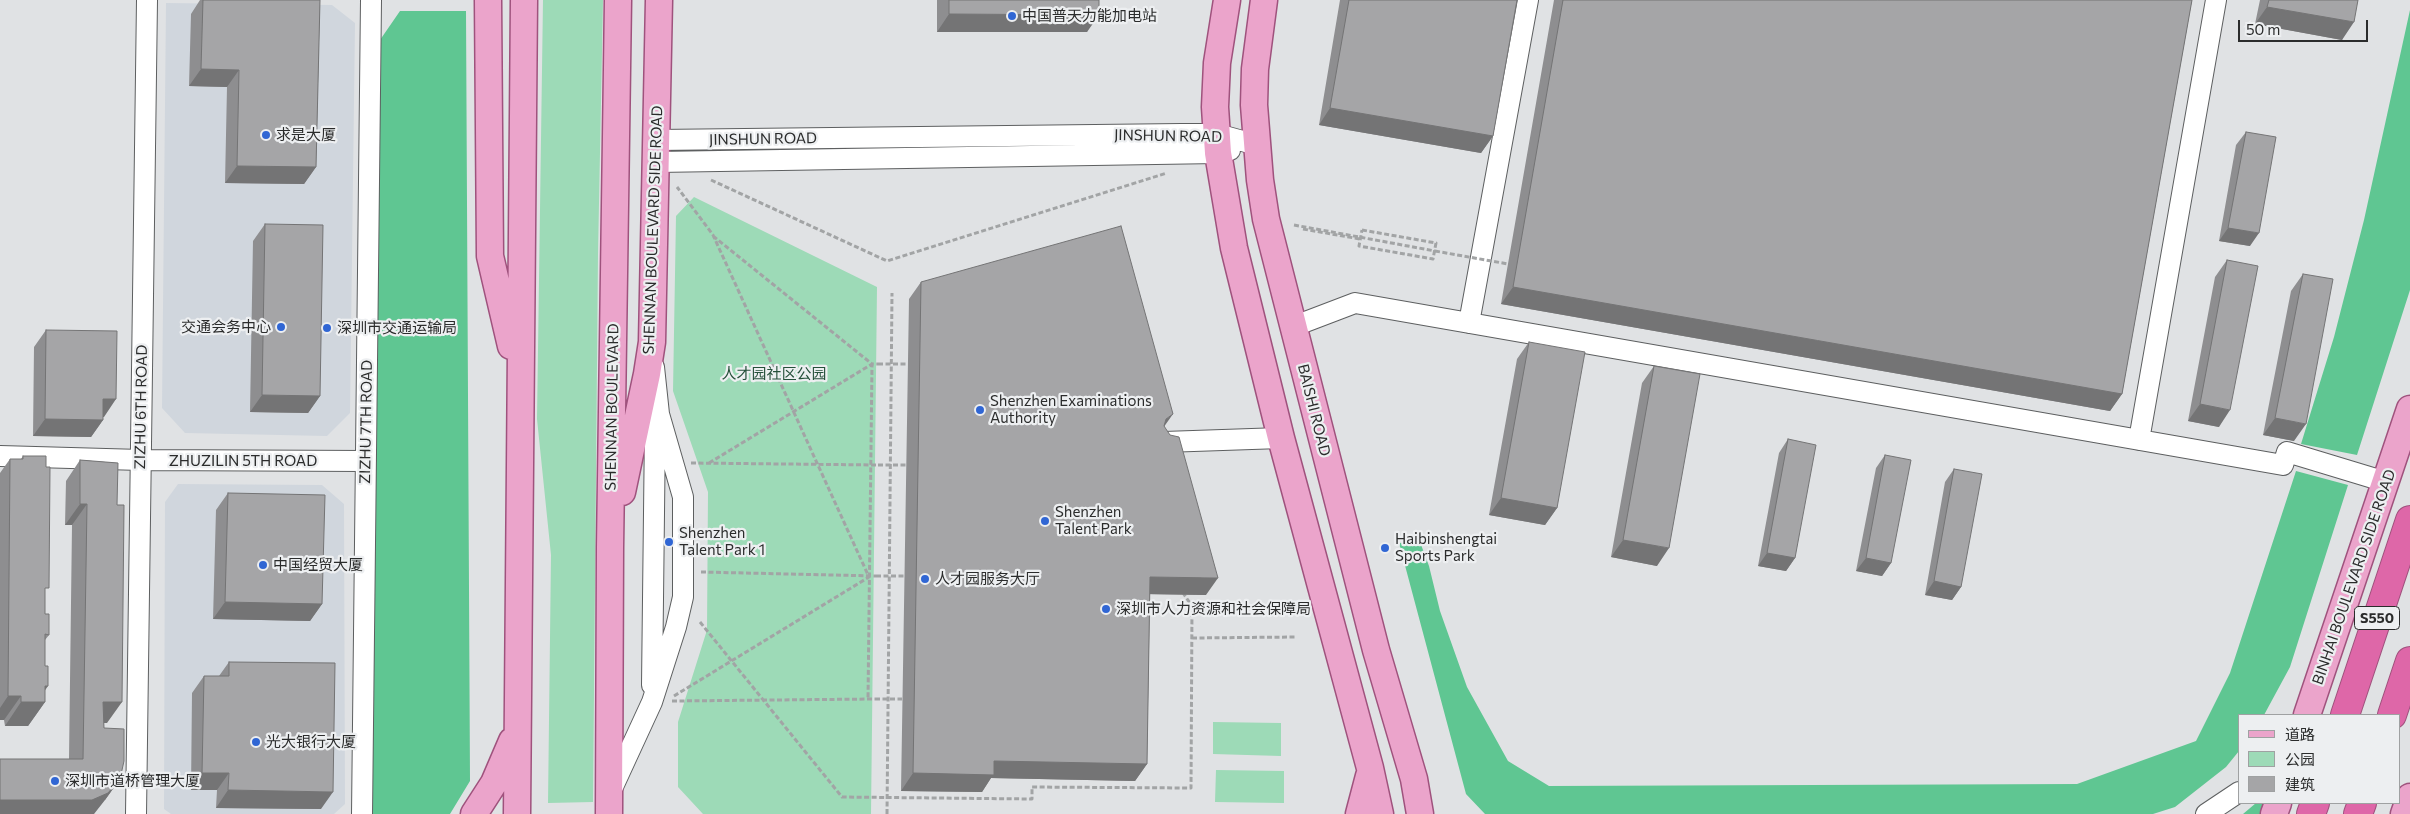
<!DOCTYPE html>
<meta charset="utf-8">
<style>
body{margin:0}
#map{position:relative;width:2410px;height:814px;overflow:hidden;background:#e0e2e4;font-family:Commissioner,"Noto Sans SC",sans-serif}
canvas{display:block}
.legend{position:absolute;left:2238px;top:714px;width:162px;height:90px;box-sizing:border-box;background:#edeff1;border:1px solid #9fa1a2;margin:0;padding:6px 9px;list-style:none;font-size:15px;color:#2b2c2c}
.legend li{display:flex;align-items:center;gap:10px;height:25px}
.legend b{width:25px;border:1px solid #9fa1a2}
.scale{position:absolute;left:2238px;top:20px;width:130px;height:22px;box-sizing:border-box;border:2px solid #2b2c2c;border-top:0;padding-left:6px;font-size:15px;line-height:18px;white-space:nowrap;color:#2b2c2c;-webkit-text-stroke:4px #edeff1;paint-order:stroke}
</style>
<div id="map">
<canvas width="2410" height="814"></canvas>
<ul class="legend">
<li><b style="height:6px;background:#eba4cb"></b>道路</li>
<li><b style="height:14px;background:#9ddab7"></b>公园</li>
<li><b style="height:14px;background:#a5a5a7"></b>建筑</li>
</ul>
<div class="scale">50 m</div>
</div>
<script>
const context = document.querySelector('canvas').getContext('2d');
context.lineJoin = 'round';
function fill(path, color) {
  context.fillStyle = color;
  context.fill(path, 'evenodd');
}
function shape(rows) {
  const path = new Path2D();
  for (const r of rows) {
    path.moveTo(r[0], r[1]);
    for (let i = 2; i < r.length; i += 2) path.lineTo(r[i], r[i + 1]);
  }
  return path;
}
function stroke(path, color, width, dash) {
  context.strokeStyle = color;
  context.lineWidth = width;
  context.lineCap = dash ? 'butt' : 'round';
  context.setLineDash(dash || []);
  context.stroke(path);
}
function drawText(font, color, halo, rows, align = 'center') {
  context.font = font + ' Commissioner,"Noto Sans SC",sans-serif';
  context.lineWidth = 4.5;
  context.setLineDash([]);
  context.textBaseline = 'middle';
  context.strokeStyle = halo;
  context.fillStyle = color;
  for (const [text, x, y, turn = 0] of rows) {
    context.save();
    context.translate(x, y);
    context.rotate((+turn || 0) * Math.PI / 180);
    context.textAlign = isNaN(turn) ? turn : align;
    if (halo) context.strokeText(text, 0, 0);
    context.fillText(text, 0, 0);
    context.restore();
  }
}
fill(shape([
 [166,3,332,5,355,23,350,413,327,436,185,433,162,408],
 [178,484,322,485,344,504,345,804,334,814,171,814,164,809,165,502]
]), '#d0d6dd');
fill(shape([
 [543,0,603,0,598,254,593,802,548,803,551,555,537,419],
 [694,197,877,287,871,814,703,814,678,787,678,722,707,630,708,492,673,391,676,216],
 [1213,722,1281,723,1281,756,1213,754],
 [1216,770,1284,771,1284,803,1215,802]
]), '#9ddab7');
fill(shape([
 [2410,10,2410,290,2357,455,2301,444,2334,337,2364,220],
 [400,11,466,11,470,781,450,814,371,814,380,40],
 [2296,471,2348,485,2290,667,2264,715,2239,715,2239,751,2226,767,2175,807,2153,814,1485,814,1466,794,1399,543,1420,542,1429,566,1440,611,1467,687,1508,761,1549,786,2077,784,2196,741,2230,673],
 [2256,803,2264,803,2260,814,2243,814]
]), '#5fc692');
const minor = shape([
 [657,140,1182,134,1217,134,1257,145],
 [657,162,1218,153,1230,150],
 [1469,323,1528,0],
 [1292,327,1355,303,2283,465,2287,452,2386,482],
 [2139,440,2216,0],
 [1164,442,1281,438],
 [0,456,141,460,366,461],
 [652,685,655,427],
 [611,791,652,702,676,627,683,597,683,497,659,414,654,367],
 [136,814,147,0],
 [362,814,371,0],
 [2206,814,2239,792]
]);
const major = shape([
 [488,0,490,256,511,346],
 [1227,0,1217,63,1215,107,1218,153,1234,248,1281,438,1370,768,1380,814],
 [1264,0,1255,69,1254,105,1260,180,1266,219,1376,650,1414,779,1420,814],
 [622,492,647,374,652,342,659,0],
 [2307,715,2410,409],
 [474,814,494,783,512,741],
 [517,814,524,0],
 [609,814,610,547,618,0],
 [1359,814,1369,776],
 [2274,814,2278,803],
 [2404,814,2410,797]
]);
const highway = shape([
 [2345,715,2410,520],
 [2392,715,2410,661],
 [2311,814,2315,803],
 [2358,814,2362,803]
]);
stroke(minor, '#5d5f60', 22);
stroke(major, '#9f527d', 29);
stroke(highway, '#9f527d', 30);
stroke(shape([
 [711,180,887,261,1167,173],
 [1294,225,1435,251],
 [1303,229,1360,239],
 [713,236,872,364,868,699],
 [691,463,878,465],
 [709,463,872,364,878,364],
 [701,572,876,576],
 [700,622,842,797,1032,799,1032,787,1191,788,1192,606,1183,593],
 [1192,638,1295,637],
 [674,696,869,577,713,235,677,187],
 [672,701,875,699],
 [887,814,892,293]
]), '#a2a4a5', 3, [5, 2.5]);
stroke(minor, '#fff', 20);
stroke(major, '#eba4cb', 26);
stroke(highway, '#de67a8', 28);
stroke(shape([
 [1362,230,1436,243,1433,259,1359,246,1362,230],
 [1435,251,1508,264],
 [878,364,908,364],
 [878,465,906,465],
 [876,576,905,576],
 [875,699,902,699]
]), '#a2a4a5', 3, [5, 2.5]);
fill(shape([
 [200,0,320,0,316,167,304,184,225,183,227,87,189,86,191,14],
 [937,0,1099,0,1087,32,937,32],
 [1340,0,1517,0,1493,136,1481,153,1319,125],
 [1554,0,2192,0,2122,394,2110,411,1501,304],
 [2260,0,2358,0,2342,40,2255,24],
 [2246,132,2250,246,2219,241,2236,145],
 [265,224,320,396,308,413,250,412,253,241],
 [2227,260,2219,427,2188,421,2215,277],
 [2303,274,2294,441,2263,435,2291,291],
 [921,282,1164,426,1206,595,1150,594,1147,764,1135,781,991,778,982,792,901,791,909,299],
 [46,330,104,417,103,417,103,420,91,437,33,436,34,347],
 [1529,342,1557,508,1545,525,1489,515,1517,359],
 [1654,366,1657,566,1611,557,1642,383],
 [1788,439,1795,558,1786,571,1758,566,1779,453],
 [1885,455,1891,563,1882,576,1856,571,1876,468],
 [23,456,45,594,45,614,49,635,45,640,45,702,28,726,5,726,4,720,0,720,0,473,10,459,21,459],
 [80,460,118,463,107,723,104,723,104,728,120,779,105,800,69,759,72,525,65,525,66,481],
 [1954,469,1961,587,1952,600,1925,595,1945,482],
 [228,493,322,604,310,621,213,619,216,510],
 [229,662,321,809,216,808,217,790,191,790,192,693,204,676,219,676]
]), '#8e8e90');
fill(shape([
 [2267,7,2354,22,2342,40,2255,24],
 [949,14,1099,15,1087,32,937,32],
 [201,69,239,70,227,87,189,86],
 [1330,108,1493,136,1481,153,1319,125],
 [237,166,316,167,304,184,225,183],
 [2228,228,2259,233,2250,246,2219,241],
 [1513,287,2122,394,2110,411,1501,304],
 [262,395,320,396,308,413,250,412],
 [103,399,116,399,104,417,91,416],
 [2200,404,2230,410,2219,427,2188,421],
 [1173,414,1161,431,1166,419],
 [2275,418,2306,424,2294,441,2263,435],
 [45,419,103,420,91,437,33,436],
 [1501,498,1557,508,1545,525,1489,515],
 [80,504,87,504,72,525,65,525],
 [1623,540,1669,548,1657,566,1611,557],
 [1767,553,1795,558,1786,571,1758,566],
 [1866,558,1891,563,1882,576,1856,571],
 [1150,577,1218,578,1206,595,1138,594],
 [1934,581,1961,587,1952,600,1925,595],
 [225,602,322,604,310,621,213,619],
 [45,686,48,686,37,702,45,702,28,726,5,726,21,702],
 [8,696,21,696,4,720,0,720,0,708],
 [103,702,122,702,107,723,88,723],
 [994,761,1147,764,1135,781,991,778,982,792,901,791,913,773],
 [202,773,229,773,217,790,191,790],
 [120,779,105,800,94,814,0,814,0,800],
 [228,790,333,792,321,809,216,808]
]), '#747475');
const building = shape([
 [203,0,320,0,316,167,237,166,239,70,201,69,203,0],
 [949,0,1099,0,1099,15,949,14,949,0],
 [1349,0,1517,0,1493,136,1330,108,1349,0],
 [1563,0,2192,0,2122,394,1513,287,1563,0],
 [2269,0,2358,0,2354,22,2267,7,2269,0],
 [2246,132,2276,137,2259,233,2228,228,2246,132],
 [265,224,323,225,320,396,262,395,265,224],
 [1121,226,1173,414,1166,419,1164,426,1170,435,1179,437,1218,578,1150,577,1147,764,994,761,994,775,913,773,921,282,1121,226],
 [2227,260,2258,266,2230,410,2200,404,2227,260],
 [2303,274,2333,279,2306,424,2275,418,2303,274],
 [46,330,117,331,116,399,103,399,103,420,45,419,46,330],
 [1529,342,1585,352,1557,508,1501,498,1529,342],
 [1654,366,1700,374,1669,548,1623,540,1654,366],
 [1788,439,1816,445,1795,558,1767,553,1788,439],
 [1885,455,1911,460,1891,563,1866,558,1885,455],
 [23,456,46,456,46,467,50,467,49,588,45,588,45,614,49,614,49,635,45,634,45,666,48,666,48,686,45,686,45,702,21,702,21,696,8,696,10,459,23,459,23,456],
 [80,460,118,463,117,505,124,505,122,702,103,702,104,728,124,729,124,761,120,779,108,793,92,800,0,800,0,759,83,759,87,504,80,504,80,460],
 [1954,469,1982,474,1961,587,1934,581,1954,469],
 [228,493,325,495,322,604,225,602,228,493],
 [229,662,335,663,333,792,228,790,229,773,202,773,204,676,229,676,229,662]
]);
fill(building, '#a5a5a7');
stroke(building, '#747475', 1);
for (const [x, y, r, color] of [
 [1012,16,5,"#3066d4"],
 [266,135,5,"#3066d4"],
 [281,327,5,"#3066d4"],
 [327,328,5,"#3066d4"],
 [980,410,5,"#3066d4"],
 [1045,521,5,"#3066d4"],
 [669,542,5,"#3066d4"],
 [1385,548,5,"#3066d4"],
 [263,565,5,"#3066d4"],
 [925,579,5,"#3066d4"],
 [1106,609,5,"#3066d4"],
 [256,742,5,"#3066d4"],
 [55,781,5,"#3066d4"]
]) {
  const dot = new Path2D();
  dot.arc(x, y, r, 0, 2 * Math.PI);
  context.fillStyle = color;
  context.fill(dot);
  stroke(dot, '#edeff1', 2);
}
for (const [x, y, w] of [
 [2377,618,45]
]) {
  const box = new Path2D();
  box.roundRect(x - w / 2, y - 11.5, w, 23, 4);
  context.fillStyle = '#edeff1';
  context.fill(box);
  stroke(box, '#2b2c2c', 1);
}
drawText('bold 14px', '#2b2c2c', null, [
 ["S550",2377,618]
]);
drawText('15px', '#2b2c2c', '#edeff1', [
 ["中国普天力能加电站",1022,16],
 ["求是大厦",276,135],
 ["交通会务中心",271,327,"right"],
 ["深圳市交通运输局",337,328],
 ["Shenzhen Examinations",990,401],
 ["Authority",990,418],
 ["Shenzhen",1055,512],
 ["Talent Park",1055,529],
 ["Shenzhen",679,533],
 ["Talent Park 1",679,550],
 ["Haibinshengtai",1395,539],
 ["Sports Park",1395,556],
 ["中国经贸大厦",273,565],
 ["人才园服务大厅",935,579],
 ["深圳市人力资源和社会保障局",1116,609],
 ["光大银行大厦",266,742],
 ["深圳市道桥管理大厦",65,781]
], 'left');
drawText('15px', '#2b2c2c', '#edeff1', [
 ["JINSHUN ROAD",1168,136,1],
 ["JINSHUN ROAD",763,139,-1],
 ["SHENNAN BOULEVARD SIDE ROAD",653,230,-88],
 ["ZIZHU 6TH ROAD",141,407,-89],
 ["SHENNAN BOULEVARD",612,407,-89],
 ["BAISHI ROAD",1314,410,76],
 ["ZIZHU 7TH ROAD",366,422,-89],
 ["ZHUZILIN 5TH ROAD",243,461],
 ["BINHAI BOULEVARD SIDE ROAD",2354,577,-71]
]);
drawText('15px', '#25503a', '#edeff1', [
 ["人才园社区公园",774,374]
]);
</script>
